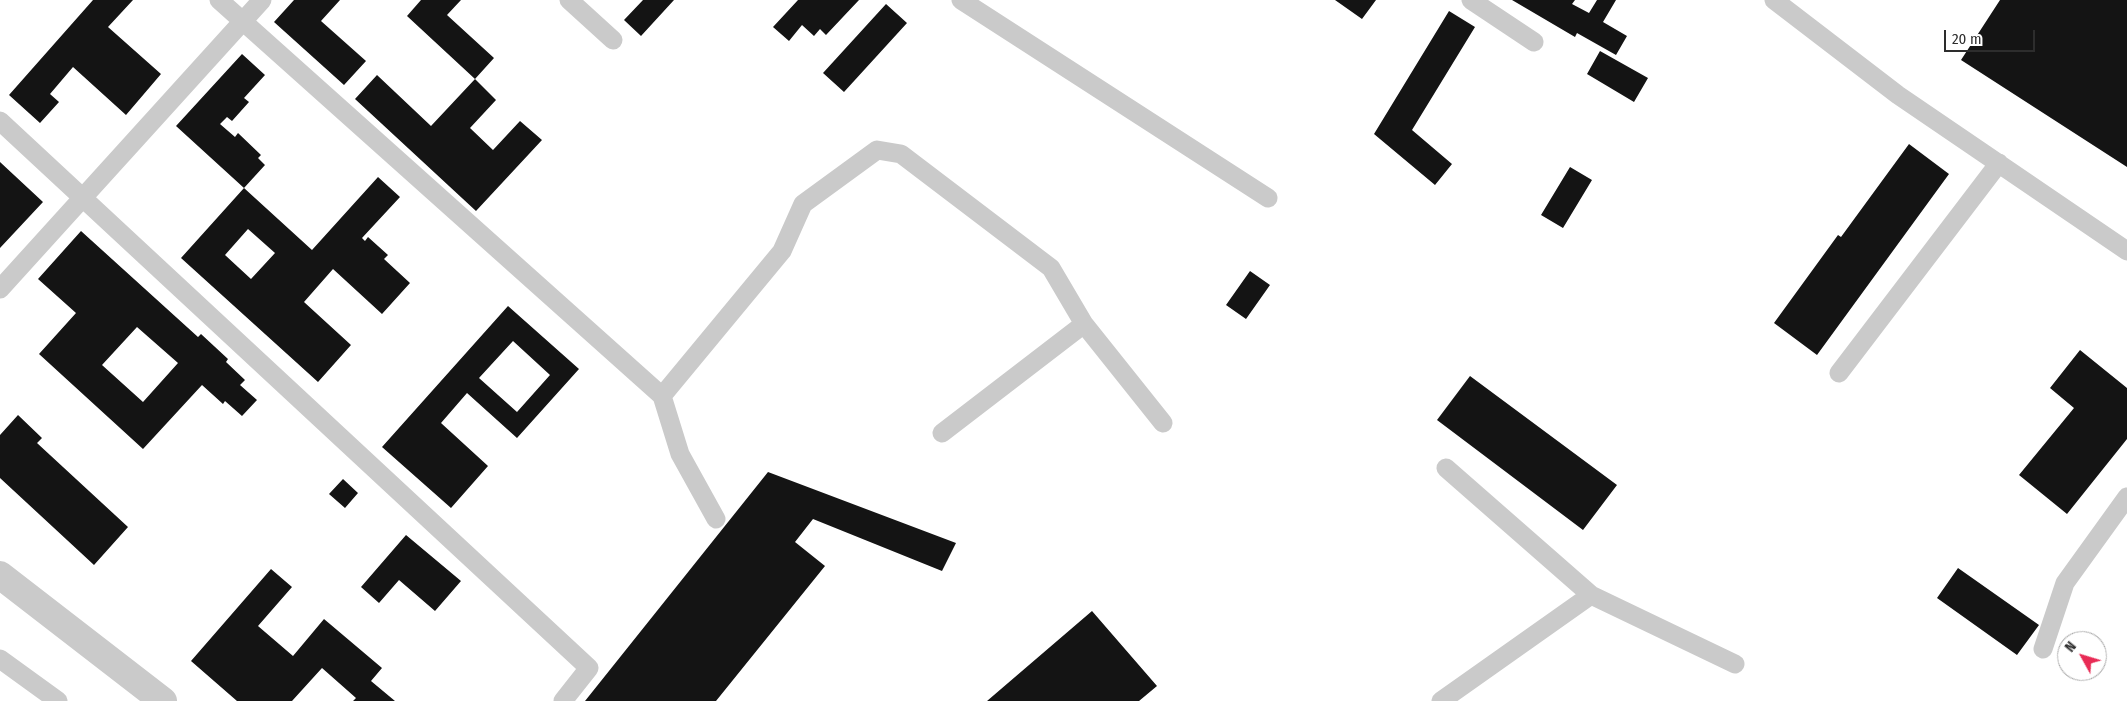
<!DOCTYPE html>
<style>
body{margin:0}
#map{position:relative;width:2127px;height:701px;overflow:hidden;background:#fff;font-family:"Fira Sans Condensed",sans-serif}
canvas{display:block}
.north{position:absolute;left:2057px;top:631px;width:50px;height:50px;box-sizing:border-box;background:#fff;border:1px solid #ababab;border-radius:50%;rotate:309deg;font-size:14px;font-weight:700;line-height:20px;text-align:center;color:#2d2d2d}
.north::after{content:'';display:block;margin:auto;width:18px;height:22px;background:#e82b55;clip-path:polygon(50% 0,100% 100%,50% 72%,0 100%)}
.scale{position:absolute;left:1944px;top:30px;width:91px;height:22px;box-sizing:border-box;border:2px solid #2d2d2d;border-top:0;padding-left:6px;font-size:15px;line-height:18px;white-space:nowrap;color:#2d2d2d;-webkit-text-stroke:4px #fff;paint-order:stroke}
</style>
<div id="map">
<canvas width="2127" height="701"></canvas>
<div class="north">N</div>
<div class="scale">20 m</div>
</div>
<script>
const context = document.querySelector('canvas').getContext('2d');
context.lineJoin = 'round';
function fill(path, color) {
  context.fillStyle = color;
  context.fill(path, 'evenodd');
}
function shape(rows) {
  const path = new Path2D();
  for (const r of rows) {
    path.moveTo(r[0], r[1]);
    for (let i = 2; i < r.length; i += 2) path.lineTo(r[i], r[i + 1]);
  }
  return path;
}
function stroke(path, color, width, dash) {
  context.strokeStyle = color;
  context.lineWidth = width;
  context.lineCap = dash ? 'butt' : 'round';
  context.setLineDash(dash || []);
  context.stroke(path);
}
fill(shape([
 [93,0,133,0,108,27,161,74,126,115,73,67,50,94,59,102,40,123,9,95],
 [294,0,340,0,321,21,366,61,344,85,274,22],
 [421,0,461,0,447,15,494,58,475,79,407,16],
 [643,0,674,0,641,36,624,20],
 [798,0,859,0,826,35,820,29,814,36,802,25,789,41,773,27],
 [1335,0,1376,0,1362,19],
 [1512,0,1575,0,1572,4,1589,13,1597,0,1616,0,1603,22,1627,36,1616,55,1577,33,1575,37],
 [2000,0,2127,0,2127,167,1961,60],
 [886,4,907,23,844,92,823,73],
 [1449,11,1475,27,1412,130,1452,164,1435,185,1374,134],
 [1600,51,1648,78,1634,102,1587,74],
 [242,54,265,75,244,98,249,102,232,121,227,117,220,124,235,137,238,133,261,155,258,158,265,165,244,188,312,250,378,177,400,197,362,238,365,241,368,237,388,255,384,259,410,283,382,314,333,269,304,302,351,345,318,382,181,258,244,188,176,126],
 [248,229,275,253,251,279,225,255],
 [377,75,431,126,475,79,496,100,470,128,493,150,520,121,542,140,476,211,355,99],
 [1909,144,1949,174,1817,355,1774,323,1838,235,1841,237],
 [0,162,43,202,0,248],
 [1570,167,1592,180,1563,228,1541,215],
 [81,231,198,337,201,334,228,359,226,362,245,380,240,385,257,400,242,416,225,401,223,404,202,385,143,449,39,354,76,313,38,279],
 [137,327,178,363,143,402,102,365],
 [1250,271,1270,285,1246,319,1226,305],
 [508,306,579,369,517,438,467,393,441,423,488,466,451,508,382,447],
 [513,341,550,375,517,412,479,378],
 [2080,350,2127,388,2127,439,2067,514,2019,475,2074,408,2050,388],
 [1470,376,1617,485,1583,530,1437,420],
 [18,415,42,438,37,443,128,527,94,565,0,478,0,435],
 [768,472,956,543,942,571,813,519,795,542,825,566,716,701,585,701],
 [343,479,358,493,345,508,329,494],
 [406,535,461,581,435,611,399,580,379,603,361,587],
 [1958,568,2039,625,2017,655,1937,598],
 [271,569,292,587,258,626,293,656,324,619,382,668,371,681,395,701,353,701,356,698,322,668,292,701,237,701,191,661],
 [1092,611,1157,686,1139,701,987,701]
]), '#141414');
stroke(shape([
 [219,0,662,396,782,251,803,204,877,150,901,154,1051,268,1084,324,942,433],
 [569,0,613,40],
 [961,0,1268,198],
 [1471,0,1534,42],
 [1774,0,1898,95,2127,251],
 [0,121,589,668,563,701],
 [0,289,262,0],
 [1084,324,1163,423],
 [1839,373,1999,163],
 [662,396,680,454,716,519],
 [1591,595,1735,664],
 [2043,649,2065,583,2127,497],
 [0,659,58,701],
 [1441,701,1591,595,1446,468]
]), '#cacaca', 19);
stroke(shape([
 [0,575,163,701]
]), '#cacaca', 28);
</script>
